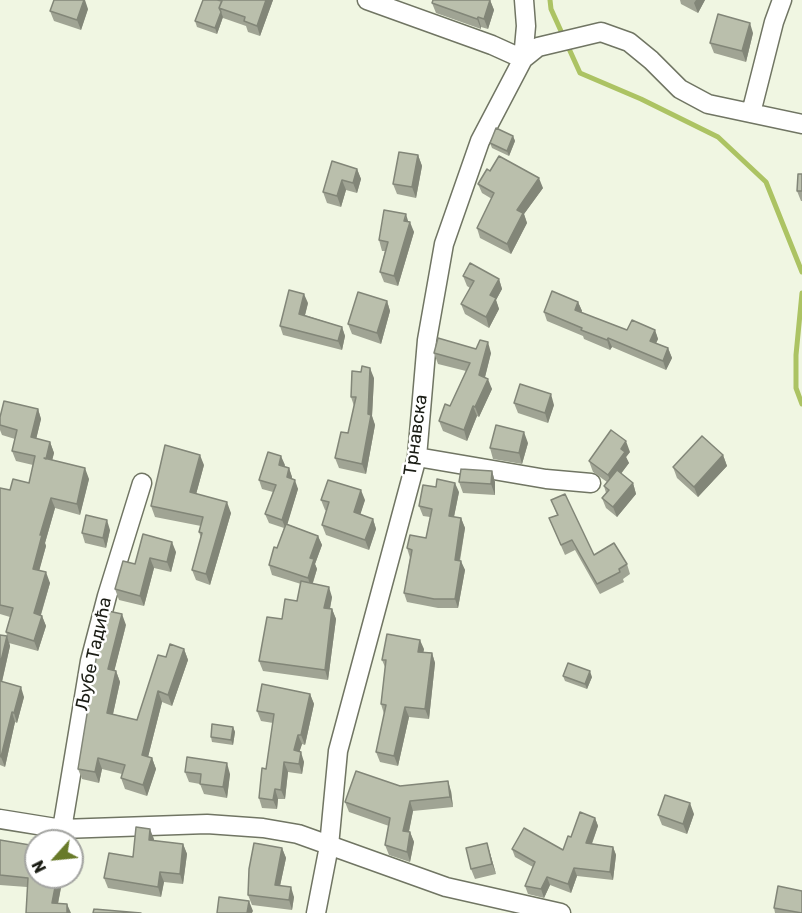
<!DOCTYPE html>
<meta charset="utf-8">
<style>
body{margin:0}
#map{position:relative;width:802px;height:913px;overflow:hidden;background:#f0f6e2;font-family:Rubik,sans-serif}
canvas{display:block}
.north{position:absolute;left:24px;top:829px;width:60px;height:60px;box-sizing:border-box;background:#fff;border:2px solid #a3a4a1;border-radius:50%;rotate:243deg;font-size:16px;font-weight:700;line-height:24px;text-align:center;color:#1a1c14}
.north::after{content:'';display:block;margin:auto;width:21px;height:27px;background:#687a29;clip-path:polygon(50% 0,100% 100%,50% 72%,0 100%)}
</style>
<div id="map">
<canvas width="802" height="913"></canvas>
<div class="north">N</div>
</div>
<script>
const context = document.querySelector('canvas').getContext('2d');
context.lineJoin = 'round';
function shape(rows) {
  const path = new Path2D();
  for (const r of rows) {
    path.moveTo(r[0], r[1]);
    for (let i = 2; i < r.length; i += 2) path.lineTo(r[i], r[i + 1]);
  }
  return path;
}
function stroke(path, color, width, dash) {
  context.strokeStyle = color;
  context.lineWidth = width;
  context.lineCap = dash ? 'butt' : 'round';
  context.setLineDash(dash || []);
  context.stroke(path);
}
function fill(path, color) {
  context.fillStyle = color;
  context.fill(path, 'evenodd');
}
function drawText(font, color, halo, rows, align = 'center') {
  context.font = font + ' Rubik,sans-serif';
  context.lineWidth = 5;
  context.setLineDash([]);
  context.textBaseline = 'middle';
  context.strokeStyle = halo;
  context.fillStyle = color;
  for (const [text, x, y, turn = 0] of rows) {
    context.save();
    context.translate(x, y);
    context.rotate((+turn || 0) * Math.PI / 180);
    context.textAlign = isNaN(turn) ? turn : align;
    if (halo) context.strokeText(text, 0, 0);
    context.fillText(text, 0, 0);
    context.restore();
  }
}
stroke(shape([
 [550,0,551,9,580,73,641,99,718,137,766,182,802,272],
 [802,293,796,355,796,388,802,404]
]), '#acc363', 5);
const street = shape([
 [367,0,492,45,523,59],
 [523,59,538,47,601,32,629,42,651,60,680,89,708,104,802,124],
 [751,113,774,22,782,0],
 [417,457,546,479,591,483],
 [0,819,62,829,207,824,263,828,298,834,446,887,561,913],
 [62,829,90,661,107,596,142,483],
 [316,913,329,846,338,751,417,457,427,340,444,244,480,141,523,59,526,26,524,0]
]);
stroke(street, '#707563', 21);
stroke(street, '#fff', 18);
fill(shape([
 [273,0,260,36,248,32,246,26,223,18,223,17,217,34,197,27,195,21,221,1],
 [490,0,494,10,488,29,481,27,481,29,436,13,432,3],
 [680,0,705,0,698,13,681,4],
 [88,9,81,30,54,21,50,11],
 [753,33,746,62,714,53,710,43],
 [513,136,515,141,509,156,492,148,490,143],
 [418,155,422,166,416,198,397,194,393,184],
 [357,169,361,179,357,193,346,190,341,207,327,203,323,192],
 [490,171,543,188,524,214,527,223,511,254,480,238,477,228,492,199,482,193,478,184],
 [802,174,802,201,801,201,797,191],
 [408,222,414,232,398,286,384,282,380,272,385,251,382,251,379,240],
 [463,276,499,279,502,289,496,300,499,309,489,328,465,314,461,304,470,288,467,286],
 [387,301,390,311,381,344,352,334,348,324],
 [578,302,582,311,581,313,627,330,655,330,658,339,656,343,668,348,672,358,666,370,612,347,610,350,584,339,583,336,547,321,544,312],
 [308,303,305,315,342,327,345,336,342,350,283,335,280,326],
 [434,353,491,353,485,377,492,389,479,417,477,416,467,441,443,431,439,421,450,406,466,371,438,364],
 [374,378,372,416,375,425,366,474,339,468,335,458,348,433,354,406,351,397],
 [514,403,554,405,548,423,518,413],
 [38,409,41,419,36,439,50,442,54,453,52,460,89,479,80,515,55,508,45,543,46,546,39,570,50,583,41,615,42,616,46,626,38,651,9,643,6,632,10,617,0,614,0,488,10,490,29,483,33,465,16,461,12,451,15,439,2,435,0,430,0,417],
 [528,443,522,464,493,459,490,448],
 [630,452,626,457,629,463,621,473,633,483,636,494,617,517,606,508,602,498,606,493,604,486,607,482,593,472,589,461],
 [723,455,727,466,698,497,677,478,673,467],
 [204,465,196,494,231,513,210,585,196,580,192,570,201,538,199,532,201,526,155,517,151,506],
 [285,465,284,467,289,468,292,477,292,479,298,489,287,524,318,536,322,545,315,564,317,569,313,583,332,597,330,609,332,609,336,619,328,680,263,671,259,661,282,619,297,601,301,584,272,575,269,565,277,548,284,528,269,523,265,514,273,492,262,489,259,480],
 [492,471,495,482,495,495,463,493,459,482],
 [459,492,454,517,461,518,465,528,460,561,465,570,458,608,438,608,407,602,404,593,410,558,407,548,426,538,430,517,423,516,419,506],
 [321,500,365,500,360,514,373,519,376,529,369,550,326,535,322,525,327,511,325,510],
 [551,500,594,555,627,564,630,574,623,579,624,582,600,594,575,550,565,555,549,518,557,515],
 [110,530,106,548,85,543,82,533],
 [143,534,176,552,171,572,154,568,144,606,119,600,115,589,135,564],
 [126,625,114,671,116,671,120,682,113,714,137,720,166,657,184,649,188,660,172,706,162,702,148,757,152,758,156,769,147,796,125,789,121,778,122,774,102,769,99,783,82,779,78,769],
 [0,635,7,636,10,646,2,682,24,697,17,723,15,722,5,767,0,765],
 [424,649,423,652,432,653,435,663,429,719,409,717,398,766,380,762,376,752,384,714,381,704,385,667,382,660],
 [563,676,592,677,587,689,565,681],
 [310,694,314,704,305,745,302,744,299,752,304,762,302,774,288,772,285,799,278,799,277,809,262,808,259,798,266,769,273,723,261,721,257,711],
 [233,727,235,732,233,745,212,742,211,737],
 [185,772,230,774,227,798,204,794,200,784,189,782],
 [400,786,451,791,453,807,413,811,409,832,410,832,414,842,410,862,389,855,385,845,389,826,349,812,345,802],
 [694,814,687,834,662,825,658,815],
 [595,818,598,826,592,844,613,847,616,855,613,880,577,876,571,893,550,885,544,898,528,894,525,886,533,867,515,857,512,849,563,850,571,837],
 [154,839,154,841,183,844,187,854,183,884,164,882,161,897,108,888,104,878],
 [0,840,63,877,58,904,71,913,27,887,0,885],
 [487,843,496,874,475,879,471,869],
 [282,848,286,858,280,886,294,897,292,910,252,905,248,895],
 [774,908,802,913,775,913]
]), '#a0a494');
fill(shape([
 [84,0,85,0,88,9,81,30,77,20],
 [266,0,273,0,260,36,257,26],
 [490,0,494,10,488,29,484,19],
 [696,0,705,0,698,13,694,3],
 [221,12,223,17,217,34,215,28],
 [478,17,481,27,481,29,477,19],
 [750,23,753,33,746,62,742,51],
 [513,136,515,141,509,156,507,151],
 [418,155,422,166,416,198,412,187],
 [357,169,361,179,357,193,353,183],
 [539,178,543,188,524,214,527,223,511,254,507,244,517,210],
 [342,180,346,190,341,207,337,196],
 [406,214,409,224,410,222,414,232,398,286,394,276],
 [499,279,502,289,496,300,499,309,489,328,486,317,490,295],
 [304,294,308,303,303,323,299,314],
 [387,301,390,311,381,344,377,333],
 [578,302,582,311,578,319,575,310],
 [342,327,345,336,342,350,338,341],
 [655,330,658,339,653,350,650,341],
 [608,338,612,347,610,350,607,340],
 [488,342,491,353,483,385,479,375],
 [668,348,672,358,666,370,663,361],
 [370,368,374,378,372,416,375,425,366,474,362,464,368,414],
 [488,379,492,389,479,417,475,407],
 [551,394,554,405,548,423,545,413],
 [473,406,477,416,467,441,464,430],
 [38,409,41,419,34,448,31,437],
 [524,432,528,443,522,464,519,453],
 [626,441,630,452,626,457,629,463,612,486,608,475,621,449],
 [50,442,54,453,50,469,46,459],
 [200,455,204,465,194,502,190,492],
 [723,455,727,466,698,497,694,487],
 [281,456,285,465,282,474,279,465],
 [85,468,89,479,80,515,77,504],
 [289,468,292,477,290,486,287,477],
 [492,471,495,482,495,495,491,484],
 [295,480,298,489,286,529,282,520],
 [455,483,459,492,452,526,449,516],
 [633,483,636,494,617,517,613,507],
 [361,490,365,500,358,522,354,512],
 [51,498,55,508,45,543,46,546,37,579,33,569,40,535],
 [227,502,231,513,210,585,206,574],
 [461,518,465,528,458,569,455,560],
 [373,519,376,529,369,550,365,540],
 [107,520,110,530,106,548,103,538],
 [318,536,322,545,315,564,317,569,311,588,308,578,310,558],
 [172,542,176,552,171,572,167,562],
 [150,558,154,568,144,606,140,596],
 [461,561,465,570,458,608,455,599],
 [46,572,50,583,38,624,34,613],
 [329,587,332,597,328,618,324,608],
 [332,609,336,619,328,680,325,670],
 [122,614,126,625,112,680,108,669],
 [42,616,46,626,38,651,34,641],
 [7,636,10,646,0,690,0,665],
 [420,640,424,649,422,661,418,652],
 [184,649,188,660,172,706,168,695],
 [432,653,435,663,429,719,425,709],
 [116,671,120,682,111,723,107,713],
 [590,671,592,677,587,689,585,684],
 [21,687,24,697,17,723,14,713],
 [158,691,162,702,146,765,142,755],
 [310,694,314,704,305,745,301,735],
 [405,707,409,717,398,766,394,756],
 [12,712,15,722,5,767,1,757],
 [233,727,235,732,233,745,231,740],
 [298,735,302,744,297,760,294,750],
 [301,752,304,762,302,774,299,764],
 [98,758,102,769,99,783,95,772],
 [152,758,156,769,147,796,143,785],
 [284,762,288,772,285,799,281,790],
 [227,763,230,774,227,798,223,787],
 [448,781,451,791,453,807,450,797],
 [275,789,278,799,277,809,273,800],
 [410,801,413,811,407,840,403,831],
 [690,803,694,814,687,834,683,824],
 [595,818,598,826,589,851,586,843],
 [150,829,154,839,153,850,149,840],
 [410,832,414,842,410,862,407,852],
 [487,843,490,853,496,874,492,864],
 [183,844,187,854,183,884,180,874],
 [613,847,616,855,613,880,610,872],
 [282,848,286,858,278,895,275,885],
 [574,868,577,876,571,893,568,884],
 [160,872,164,882,161,897,158,887],
 [57,877,63,877,56,913,52,903],
 [547,877,550,885,544,898,541,889],
 [291,887,294,897,292,910,289,900],
 [249,901,253,911,252,913,247,913],
 [67,904,71,913,67,913]
]), '#828678');
const building = shape([
 [54,0,84,0,77,20,50,11,54,0],
 [203,0,217,0,222,1,219,8,221,12,215,28,195,21,203,0],
 [222,0,266,0,257,26,244,21,245,17,219,8,222,0],
 [433,0,490,0,484,19,478,17,477,19,432,3,433,0],
 [718,14,750,23,742,51,710,43,718,14],
 [496,128,513,136,507,151,490,143,496,128],
 [399,152,418,155,412,187,393,184,399,152],
 [499,156,539,178,517,210,523,213,507,244,477,228,494,193,478,184,487,169,490,171,499,156],
 [332,161,357,169,353,183,342,180,337,196,323,192,332,161],
 [798,174,802,174,802,191,797,191,798,174],
 [384,210,406,214,404,221,410,222,394,276,380,272,388,242,379,240,384,210],
 [470,263,499,279,490,295,496,298,486,317,461,304,474,281,463,276,470,263],
 [289,290,304,294,299,314,342,327,338,341,280,326,289,290],
 [552,291,578,302,575,310,627,330,632,320,655,330,650,341,668,348,663,361,608,338,607,340,581,330,582,328,544,312,552,291],
 [358,292,387,301,377,333,348,324,358,292],
 [438,338,476,349,480,340,488,342,479,375,488,379,475,407,473,406,464,430,439,421,445,404,450,406,470,363,434,353,438,338],
 [362,366,370,368,368,414,371,415,362,464,335,458,341,432,348,433,356,397,351,397,352,371,361,372,362,366],
 [520,384,551,394,545,413,514,403,520,384],
 [4,401,38,409,31,437,50,442,46,459,44,458,85,468,77,504,51,498,40,535,42,535,33,569,46,572,34,613,42,616,34,641,6,632,13,608,0,605,0,488,10,490,13,479,29,483,35,456,12,451,17,430,0,425,0,417,4,401],
 [496,425,524,432,519,453,490,448,496,425],
 [611,430,626,441,621,449,625,452,608,475,589,461,611,430],
 [702,436,723,455,694,487,673,467,702,436],
 [165,445,200,455,190,492,227,502,206,574,192,570,202,533,199,532,203,517,151,506,165,445],
 [268,452,281,456,279,465,289,468,287,477,295,480,282,520,265,514,276,485,259,480,268,452],
 [461,469,492,471,491,484,459,482,461,469],
 [617,470,633,483,613,507,602,498,609,490,604,486,617,470],
 [437,479,455,483,449,516,461,518,455,560,461,561,455,599,434,599,404,593,412,550,407,548,410,535,426,538,432,509,419,506,423,485,436,487,437,479],
 [328,480,361,490,354,512,373,519,365,540,322,525,329,502,321,500,328,480],
 [565,494,594,555,614,543,627,564,619,569,620,572,597,584,572,540,561,545,549,518,558,515,551,500,565,494],
 [86,515,107,520,103,538,82,533,86,515],
 [286,524,318,536,310,558,314,559,308,578,269,565,274,547,277,548,286,524],
 [143,534,172,542,167,562,150,558,140,596,115,589,123,561,135,564,143,534],
 [301,581,329,587,324,608,332,609,325,670,259,661,267,617,282,619,285,599,297,601,301,581],
 [108,611,122,614,108,669,116,671,107,713,137,720,158,655,166,657,170,644,184,649,168,695,158,691,142,755,152,758,143,785,121,778,125,765,98,758,95,772,78,769,97,653,108,611],
 [387,634,420,640,418,652,432,653,425,709,405,707,394,756,376,752,386,705,381,704,386,660,382,660,387,634],
 [0,635,7,636,0,665,0,635],
 [568,663,590,671,585,684,563,676,568,663],
 [0,681,21,687,14,713,12,712,1,757,0,756,0,681],
 [262,684,310,694,301,735,298,735,294,750,301,752,299,764,284,762,281,790,275,789,273,800,259,798,262,768,266,769,274,714,257,711,262,684],
 [212,724,233,727,231,740,211,737,212,724],
 [187,757,227,763,223,787,200,784,201,774,185,772,187,757],
 [356,771,400,786,448,781,450,797,410,801,403,831,410,832,407,852,385,845,390,818,345,802,356,771],
 [665,795,690,803,683,824,658,815,665,795],
 [580,812,595,818,586,843,613,847,610,872,574,868,568,884,547,877,541,889,525,886,535,862,512,849,524,828,563,850,568,836,571,837,580,812],
 [136,827,150,829,149,840,183,844,180,874,160,872,158,887,104,878,109,853,133,857,136,827],
 [0,840,36,846,36,877,57,877,52,903,67,904,67,913,26,913,28,878,0,875,0,840],
 [254,843,282,848,275,885,291,887,289,900,248,895,249,869,254,843],
 [487,843,492,864,471,869,466,848,487,843],
 [778,886,802,891,802,913,774,908,778,886],
 [219,897,249,901,247,913,217,913,219,897],
 [94,909,141,913,93,913,94,909]
]);
fill(building, '#babfac');
stroke(building, '#828678', 1.5);
drawText('18px', '#1a1c14', '#fff', [
 ["Трнавска",416,435,-82],
 ["Љубе Тадића",94,654,-78]
]);
</script>
